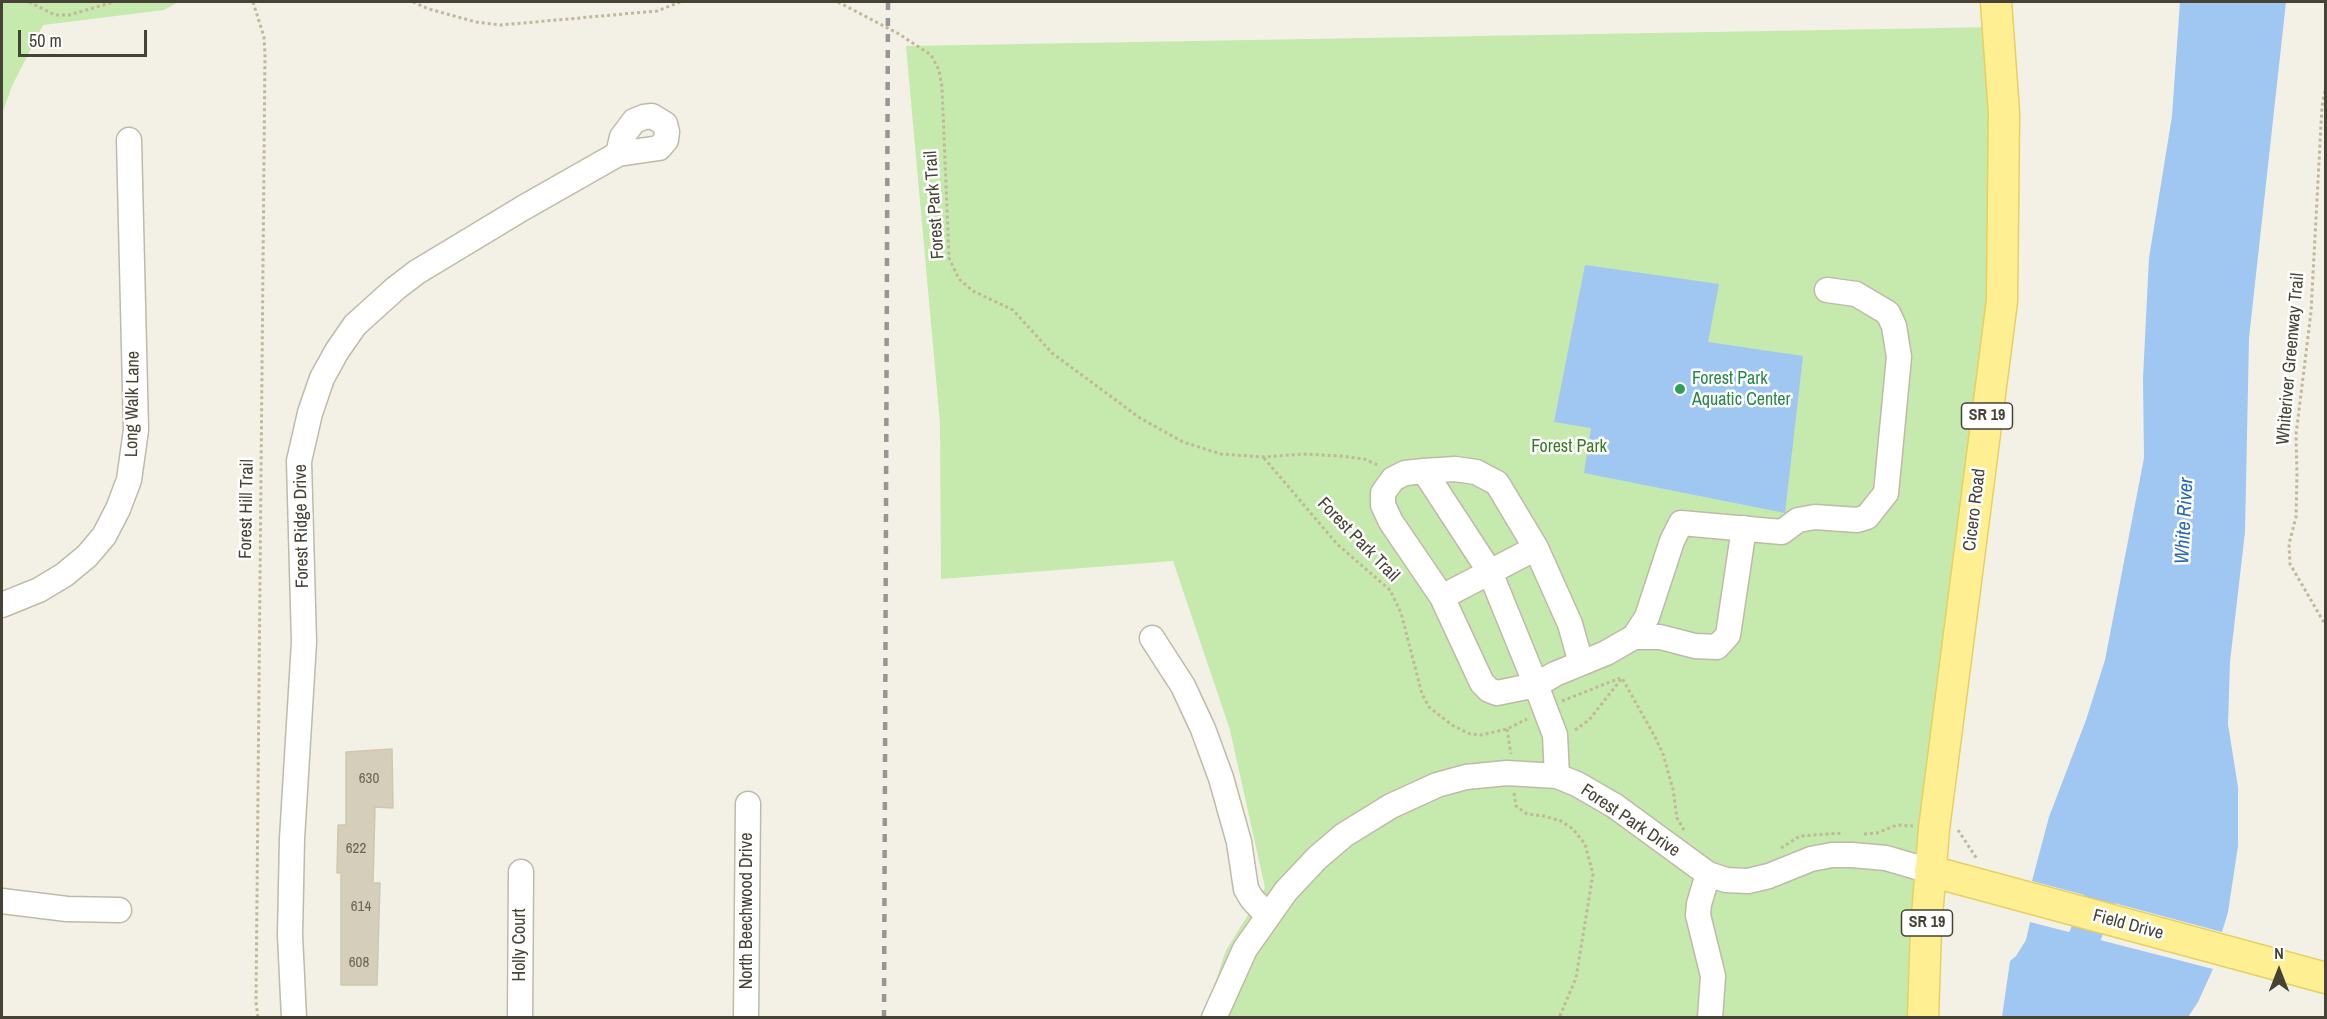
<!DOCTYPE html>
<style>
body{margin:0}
#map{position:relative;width:2327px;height:1019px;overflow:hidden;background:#f3f1e6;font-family:"Archivo Narrow",sans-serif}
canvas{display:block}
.frame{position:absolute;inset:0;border:3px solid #464235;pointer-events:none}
.north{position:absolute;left:2249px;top:941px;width:60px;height:60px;-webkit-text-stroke:4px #fff;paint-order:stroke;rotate:0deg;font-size:16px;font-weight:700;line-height:24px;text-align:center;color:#464235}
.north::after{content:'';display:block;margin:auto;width:21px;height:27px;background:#464235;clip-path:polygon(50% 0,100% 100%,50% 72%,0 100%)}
.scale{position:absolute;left:18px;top:30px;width:129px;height:27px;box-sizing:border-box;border:3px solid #464235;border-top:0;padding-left:8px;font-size:18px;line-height:21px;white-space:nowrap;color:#464235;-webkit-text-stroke:4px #fff;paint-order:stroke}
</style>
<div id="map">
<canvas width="2327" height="1019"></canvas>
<div class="frame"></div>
<div class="north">N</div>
<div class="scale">50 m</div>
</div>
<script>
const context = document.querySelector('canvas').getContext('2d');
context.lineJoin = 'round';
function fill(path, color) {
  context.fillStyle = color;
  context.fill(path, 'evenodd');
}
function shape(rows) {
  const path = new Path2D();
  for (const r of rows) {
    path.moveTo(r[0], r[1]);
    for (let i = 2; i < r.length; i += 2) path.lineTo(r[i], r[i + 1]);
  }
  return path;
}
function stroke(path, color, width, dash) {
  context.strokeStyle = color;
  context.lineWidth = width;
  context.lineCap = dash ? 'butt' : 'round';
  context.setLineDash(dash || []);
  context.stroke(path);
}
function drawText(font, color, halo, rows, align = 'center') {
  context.font = font + ' "Archivo Narrow",sans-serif';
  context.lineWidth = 5;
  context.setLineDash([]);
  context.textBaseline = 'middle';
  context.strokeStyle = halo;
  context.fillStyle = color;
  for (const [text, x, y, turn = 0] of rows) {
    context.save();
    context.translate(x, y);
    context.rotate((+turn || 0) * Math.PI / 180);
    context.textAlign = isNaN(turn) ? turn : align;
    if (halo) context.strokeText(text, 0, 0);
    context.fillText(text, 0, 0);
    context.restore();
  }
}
fill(shape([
 [2,2,178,2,164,10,43,25,12,86,2,114],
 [1998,27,2002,301,1930,873,1936,1017,1204,1017,1226,950,1265,888,1230,730,1173,561,941,579,940,423,906,46]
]), '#c6e9ad');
fill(shape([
 [2180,2,2286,2,2249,338,2245,532,2230,662,2228,724,2238,787,2238,846,2228,912,2222,932,2032,881,2049,817,2086,720,2105,660,2144,458,2143,378,2149,258,2172,116],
 [1585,265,1719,284,1708,342,1803,356,1785,513,1584,473,1591,428,1554,422],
 [2030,922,2213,969,2198,1002,2188,1017,2002,1017,2010,961,2016,956,2026,940]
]), '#a0c6f2');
stroke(shape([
 [2052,1018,2116,859]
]), '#a0c6f2', 32);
const building = shape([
 [392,749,393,808,375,807,373,883,380,883,377,985,341,985,341,873,337,873,338,825,346,825,346,752,392,749]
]);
fill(building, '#d5cebb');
stroke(building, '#d0c7ae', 1.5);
const minor = shape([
 [1424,471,1490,572,1536,685,1497,693,1489,690,1482,683,1442,597,1391,522,1383,505,1383,493,1393,479,1405,473,1424,471,1455,469,1476,472,1497,483,1536,548,1570,624,1581,663],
 [1442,597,1536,548],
 [2,605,39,590,64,575,87,556,104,536,118,509,129,480,136,430,129,140],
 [1634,637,1660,637,1695,646,1717,647,1728,635,1744,528],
 [1152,638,1183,686,1203,729,1221,778,1239,842,1246,889,1252,899,1267,915],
 [1557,776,1555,735,1536,685,1555,674,1606,653,1634,637,1647,617,1672,541,1681,523,1782,532,1798,520,1815,517,1857,520,1867,517,1886,493,1899,357,1894,326,1888,313,1856,294,1827,290],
 [1708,874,1699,904,1698,915,1713,976,1710,1018],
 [2,901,67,909,119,910],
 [294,1018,290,935,292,839,304,642,299,461,310,413,322,378,337,351,355,325,396,288,417,272,523,208,618,154,659,148,666,140,667,132,665,124,652,116,644,117,634,121,622,137,618,154],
 [520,1018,521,872],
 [746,1018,748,804],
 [1214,1018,1245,949,1286,891,1317,858,1344,835,1391,806,1437,785,1466,777,1507,773,1557,776,1577,784,1615,806,1708,874,1726,880,1748,881,1769,876,1811,859,1832,855,1852,855,1886,858,1930,871]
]);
const major = shape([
 [1930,871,2326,978],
 [1923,1018,1926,929,1934,829,2002,301,2004,113,1996,2]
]);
stroke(minor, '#bfbaa8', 27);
stroke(major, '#e6d061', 33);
stroke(shape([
 [29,2,55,15,69,15,114,2],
 [253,2,264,37,265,54,256,1002,258,1018],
 [413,2,429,9,476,22,501,25,657,11,680,2],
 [838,2,899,34,931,55,939,70,942,87,949,258,959,279,973,291,1013,310,1052,353,1140,418,1183,442,1221,454,1264,457,1303,454,1341,456,1364,459,1378,465],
 [2326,85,2322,106,2311,312,2296,435,2297,476,2296,517,2289,544,2290,564,2326,626],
 [1264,458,1337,544,1390,590,1401,613,1422,694,1429,707,1452,725,1470,734,1481,735,1507,729,1527,719],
 [1562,701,1620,678],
 [1507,729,1511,754],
 [1575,730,1589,720,1622,678,1655,737,1663,754,1673,789,1677,818,1684,830],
 [1514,793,1516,806,1527,814,1544,816,1561,821,1573,829,1585,844,1593,874,1576,978,1559,1018],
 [1958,830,1977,859],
 [1864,834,1877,833,1897,825,1913,826],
 [1781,848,1800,836,1843,833]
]), '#c1b899', 3, [3, 3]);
stroke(minor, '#fff', 24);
stroke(major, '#ffef93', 30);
stroke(shape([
 [884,1018,888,2]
]), '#969696', 4.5, [8, 8]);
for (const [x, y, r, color] of [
 [1680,389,6,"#2e9e5b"]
]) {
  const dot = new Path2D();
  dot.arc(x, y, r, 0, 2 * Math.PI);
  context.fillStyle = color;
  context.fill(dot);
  stroke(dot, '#fff', 2);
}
drawText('15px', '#6a6556', null, [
 ["630",369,779],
 ["622",356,849],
 ["614",361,907],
 ["608",359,963]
]);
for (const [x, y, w] of [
 [1987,416,51],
 [1927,923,51]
]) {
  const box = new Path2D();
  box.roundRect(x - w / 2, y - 13, w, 26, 4.5);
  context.fillStyle = '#fff';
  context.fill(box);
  stroke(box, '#464235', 1.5);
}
drawText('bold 16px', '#464235', null, [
 ["SR 19",1987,416],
 ["SR 19",1927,923]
]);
drawText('18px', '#464235', '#fff', [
 ["Forest Park Trail",935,205,-94],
 ["Whiteriver Greenway Trail",2291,359,-85],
 ["Long Walk Lane",133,404,-89],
 ["Forest Hill Trail",247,509,-89],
 ["Cicero Road",1975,510,-83],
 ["Forest Ridge Drive",302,526,-91],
 ["Forest Park Trail",1358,540,46],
 ["Forest Park Drive",1630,821,34],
 ["North Beechwood Drive",747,911,-90],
 ["Field Drive",2128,925,15],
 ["Holly Court",520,945,-90]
]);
drawText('18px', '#27864d', '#fff', [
 ["Forest Park",1692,379],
 ["Aquatic Center",1692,400]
], 'left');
drawText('18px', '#3b7927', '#fff', [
 ["Forest Park",1569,447]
]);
drawText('italic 20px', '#2b68b5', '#fff', [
 ["White River",2185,521,-87]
]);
</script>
